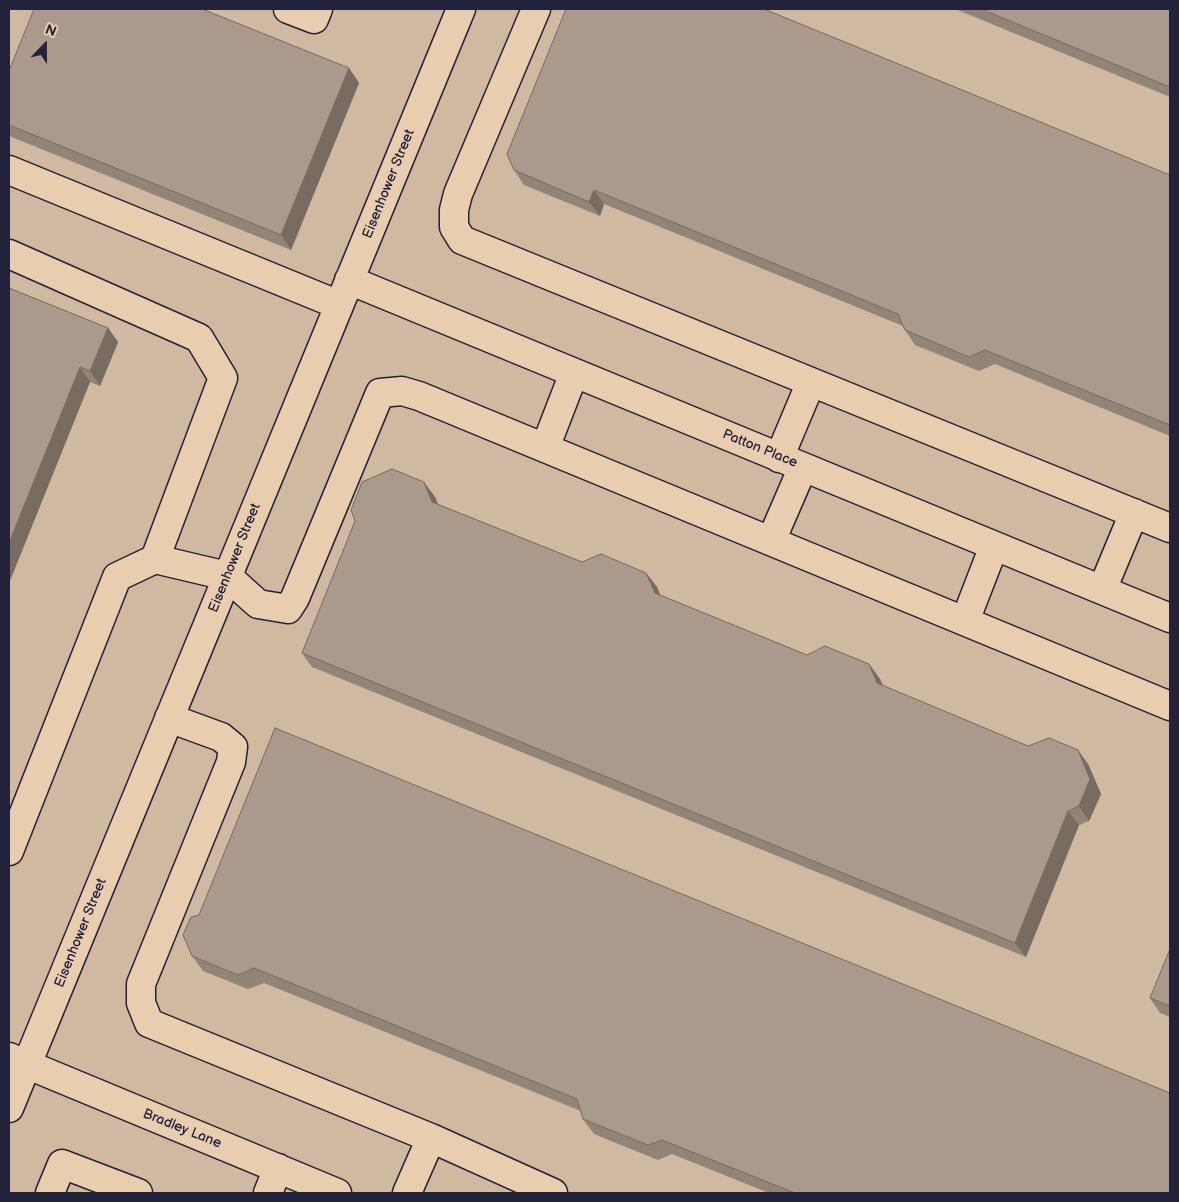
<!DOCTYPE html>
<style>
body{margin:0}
#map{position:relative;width:1179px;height:1202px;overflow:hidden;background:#e0c6aa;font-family:"Balsamiq Sans",sans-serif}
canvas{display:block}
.frame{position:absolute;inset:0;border:10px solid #22223b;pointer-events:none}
.north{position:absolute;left:20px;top:20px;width:50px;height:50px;-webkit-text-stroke:4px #e8cdaf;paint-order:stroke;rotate:22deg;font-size:14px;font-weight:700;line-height:20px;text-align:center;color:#22223b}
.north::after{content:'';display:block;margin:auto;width:18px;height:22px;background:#22223b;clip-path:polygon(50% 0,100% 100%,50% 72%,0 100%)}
</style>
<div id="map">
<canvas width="1179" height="1202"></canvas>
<div class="frame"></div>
<div class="north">N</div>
</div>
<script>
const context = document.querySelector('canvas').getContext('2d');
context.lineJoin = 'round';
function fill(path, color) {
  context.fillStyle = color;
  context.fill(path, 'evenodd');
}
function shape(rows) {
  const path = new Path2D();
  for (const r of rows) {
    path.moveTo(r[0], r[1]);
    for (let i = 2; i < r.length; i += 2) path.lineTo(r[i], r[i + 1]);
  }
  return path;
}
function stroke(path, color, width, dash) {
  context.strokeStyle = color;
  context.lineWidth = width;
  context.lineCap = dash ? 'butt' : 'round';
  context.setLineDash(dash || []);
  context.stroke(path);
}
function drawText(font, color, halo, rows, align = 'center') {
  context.font = font + ' "Balsamiq Sans",sans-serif';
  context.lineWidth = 4;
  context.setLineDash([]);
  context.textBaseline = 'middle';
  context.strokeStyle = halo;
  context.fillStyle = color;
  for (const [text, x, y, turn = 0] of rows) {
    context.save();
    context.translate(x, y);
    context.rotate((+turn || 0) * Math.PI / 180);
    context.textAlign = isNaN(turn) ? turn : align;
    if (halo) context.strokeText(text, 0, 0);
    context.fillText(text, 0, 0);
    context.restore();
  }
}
fill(shape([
 [9,9,1170,9,1170,1193,9,1193]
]), '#d0b8a1');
const minor = shape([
 [288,9,314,19,318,9],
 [536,9,458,194,454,210,454,227,462,240,1170,528],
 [9,170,339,305],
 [9,254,199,338,223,378,155,559],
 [349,280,1170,618],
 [545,448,574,373],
 [779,458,811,382],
 [771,541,803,467],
 [1102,590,1134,513],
 [965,621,994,546],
 [169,718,221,737,233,747,231,762,141,984,141,1003,149,1023,431,1138,553,1193],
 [9,851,117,577,155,559,227,576,258,604,288,609,295,598,380,393,402,391,419,396,1170,706],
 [9,1057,337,1193],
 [9,1108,461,9],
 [50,1193,62,1164,138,1193],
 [268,1193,278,1168],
 [407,1193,431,1138]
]);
stroke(minor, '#22223b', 31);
stroke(minor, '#e8cdaf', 28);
fill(shape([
 [955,9,1170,9,1170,97],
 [349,68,359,83,291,250,9,136,9,71],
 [514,170,1170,175,1170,436,995,364,979,371,915,345,905,330,903,326,604,204,600,216,524,185],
 [9,288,108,328,118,342,100,386,90,382,9,583],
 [435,497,437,504,582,562,646,573,657,587,660,595,807,655,869,664,880,679,882,685,1028,746,1088,764,1101,794,1089,821,1079,825,1026,957,312,667,302,653],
 [183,935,1170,1193,769,1193,672,1154,658,1160,594,1134,583,1119,581,1111,264,983,248,989,203,971,192,956],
 [1170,949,1170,1017,1160,1013,1150,998]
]), '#938478');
fill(shape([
 [349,68,359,83,291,250,281,235],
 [594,190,604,204,600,216,589,202],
 [108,328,118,342,100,386,90,371],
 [80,367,90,382,9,583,9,543],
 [424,482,435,497,443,516,432,502],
 [646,573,657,587,665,608,655,593],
 [869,664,880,679,888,698,877,683],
 [1078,750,1088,764,1101,794,1089,821,1079,806],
 [1068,811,1079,825,1026,957,1015,943]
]), '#786b61');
const building = shape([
 [34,9,202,9,349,68,281,235,9,125,9,71,34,9],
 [566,9,764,9,1170,175,1170,425,985,350,969,357,905,330,898,314,594,190,589,202,514,170,507,154,566,9],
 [981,9,1170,9,1170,87,981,9],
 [9,288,108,328,90,371,80,367,9,543,9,288],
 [392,469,424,482,432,502,582,562,601,554,646,573,655,593,807,655,825,646,869,664,877,683,1028,746,1049,738,1078,750,1090,779,1079,806,1068,811,1015,943,302,653,355,521,351,510,362,482,392,469],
 [275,728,1170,1093,1170,1193,795,1193,662,1140,648,1145,583,1119,577,1099,254,968,238,975,192,956,183,935,191,917,199,915,275,728],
 [1170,949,1170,1006,1150,998,1170,949]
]);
fill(building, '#ab998b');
stroke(building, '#786b61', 1);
drawText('14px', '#22223b', '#e8cdaf', [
 ["Eisenhower Street",389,184,-68],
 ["Patton Place",760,449,22],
 ["Eisenhower Street",235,558,-68],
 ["Eisenhower Street",81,933,-68],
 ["Bradley Lane",182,1129,22]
]);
</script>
